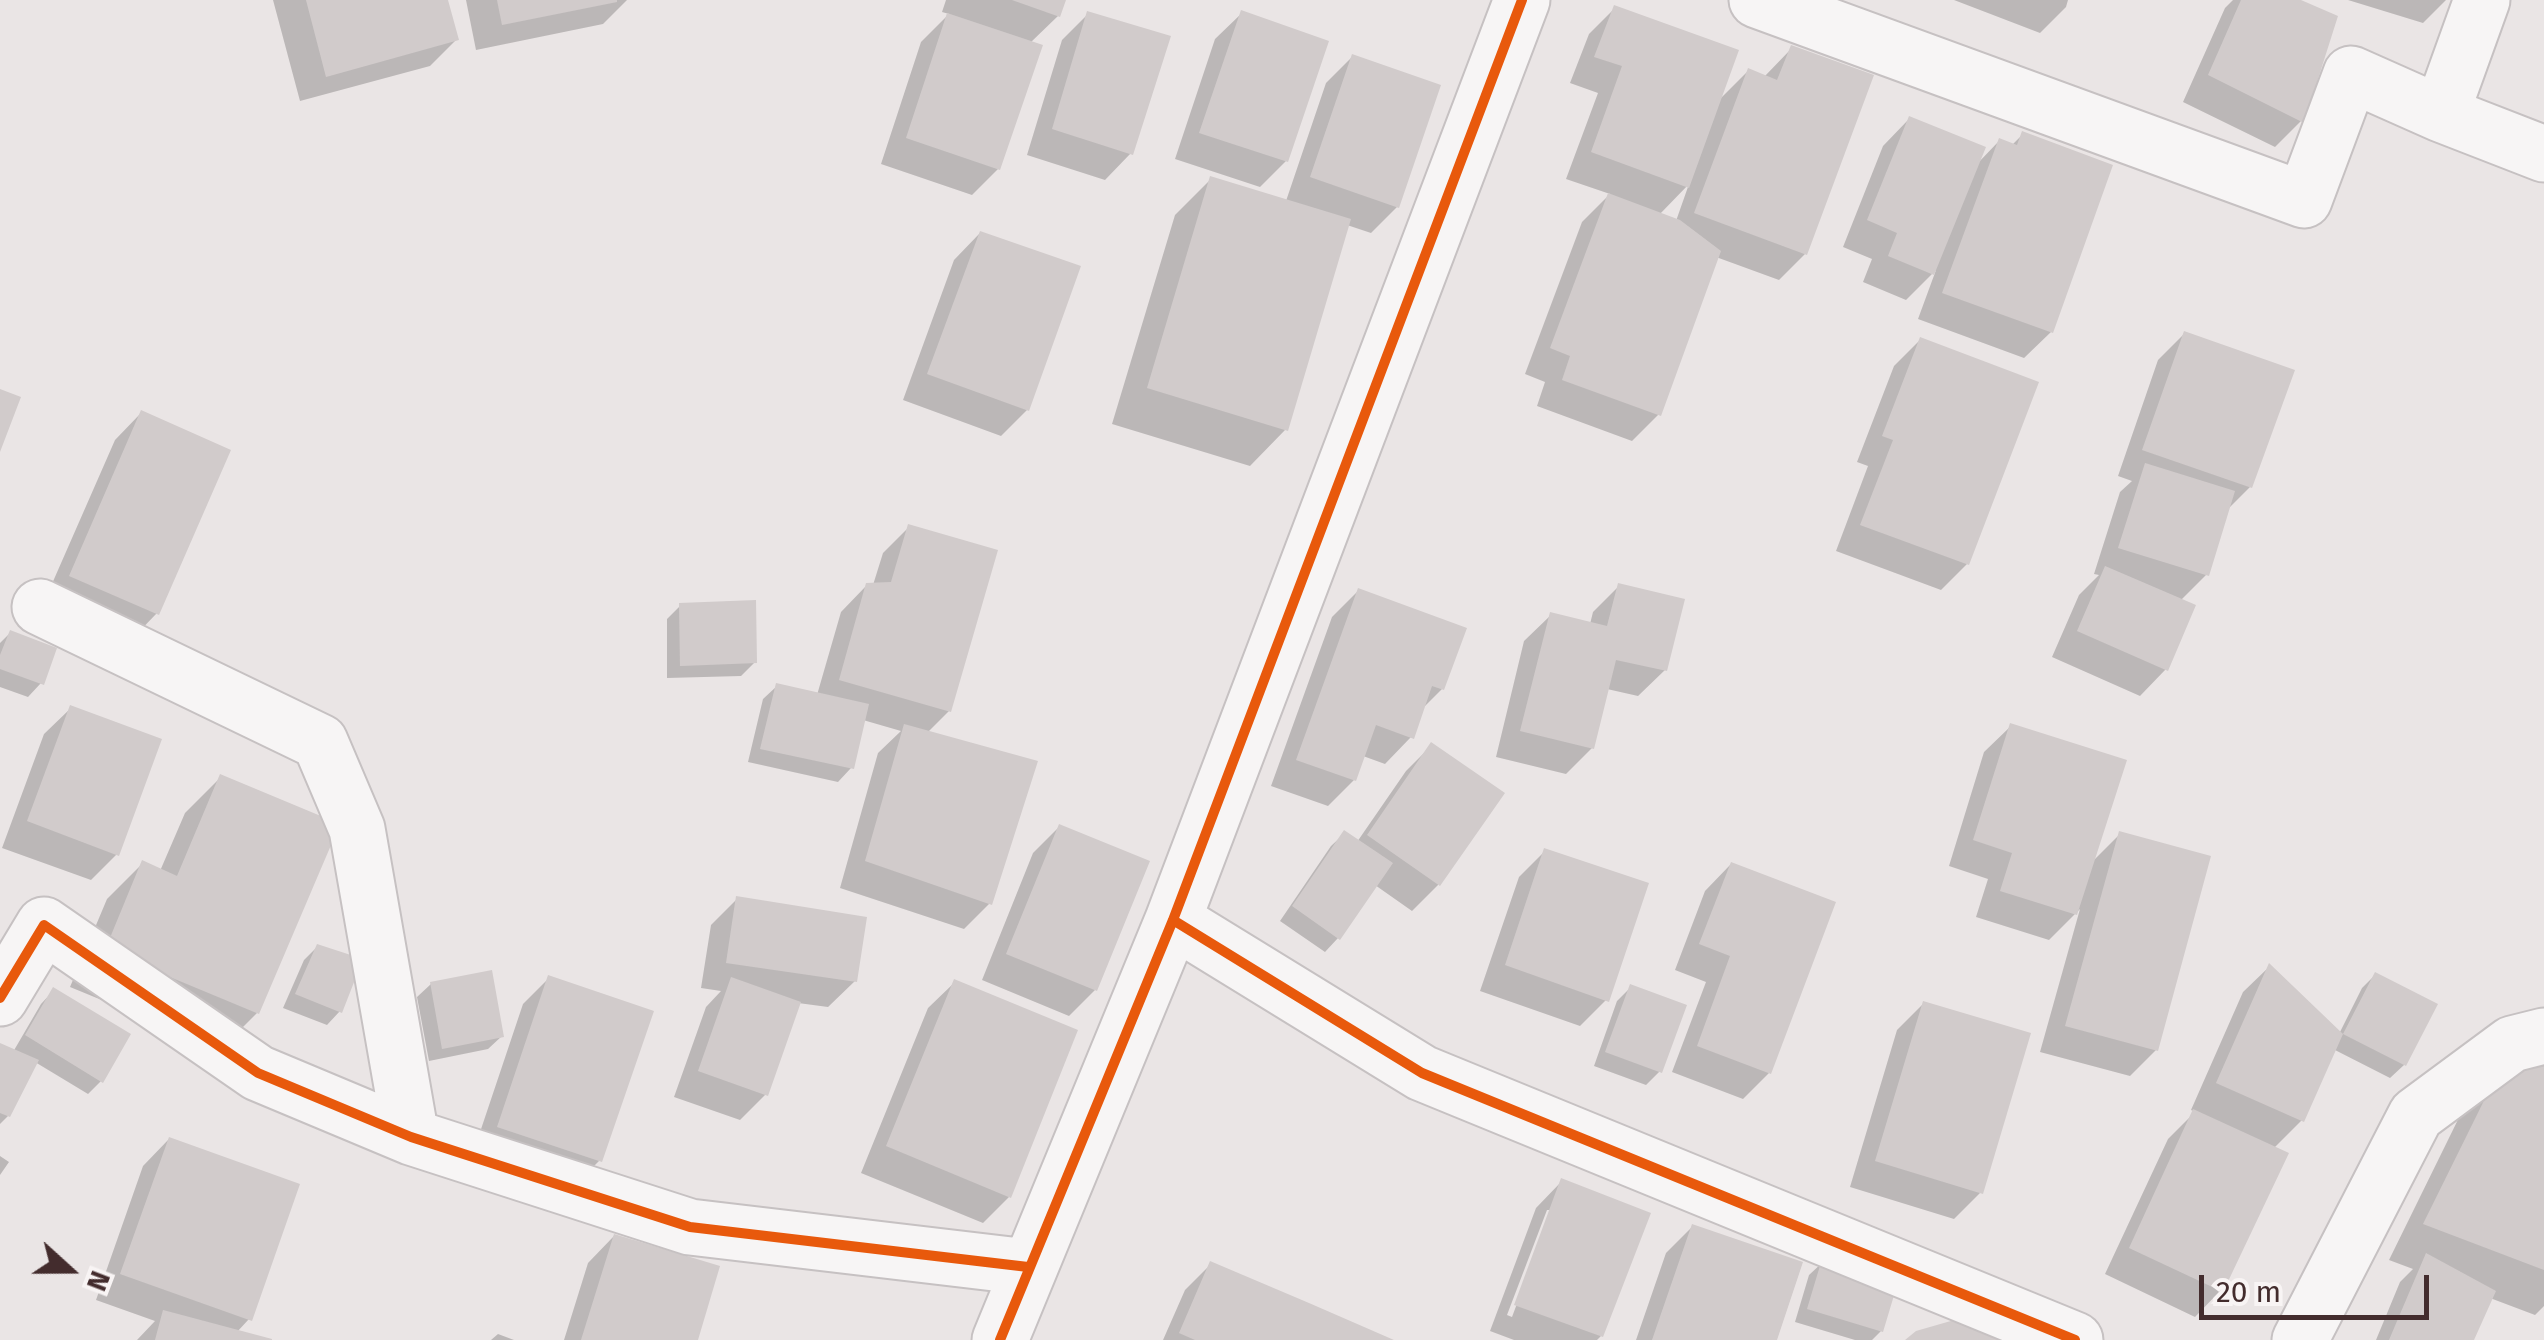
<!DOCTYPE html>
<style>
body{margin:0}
#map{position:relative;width:2544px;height:1340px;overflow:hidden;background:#eae5e5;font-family:"Fira Sans",sans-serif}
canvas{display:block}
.north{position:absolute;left:20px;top:1220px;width:100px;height:100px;-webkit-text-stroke:8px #f8f4f4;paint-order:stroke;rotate:111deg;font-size:28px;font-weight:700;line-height:40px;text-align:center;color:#432c2d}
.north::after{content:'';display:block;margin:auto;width:35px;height:45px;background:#432c2d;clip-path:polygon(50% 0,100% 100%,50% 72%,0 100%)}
.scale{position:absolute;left:2199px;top:1275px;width:230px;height:45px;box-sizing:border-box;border:5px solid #432c2d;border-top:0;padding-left:12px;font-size:30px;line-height:35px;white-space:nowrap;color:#432c2d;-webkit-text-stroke:8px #f8f4f4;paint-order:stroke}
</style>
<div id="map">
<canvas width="2544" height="1340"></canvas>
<div class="north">N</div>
<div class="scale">20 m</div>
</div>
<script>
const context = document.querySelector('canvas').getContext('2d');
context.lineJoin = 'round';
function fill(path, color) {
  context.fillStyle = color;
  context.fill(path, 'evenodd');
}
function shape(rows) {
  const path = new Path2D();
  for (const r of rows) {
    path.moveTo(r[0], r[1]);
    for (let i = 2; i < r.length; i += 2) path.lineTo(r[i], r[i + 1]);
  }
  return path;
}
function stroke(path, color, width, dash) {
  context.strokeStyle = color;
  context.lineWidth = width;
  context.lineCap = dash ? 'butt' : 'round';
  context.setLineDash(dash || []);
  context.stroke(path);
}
fill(shape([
 [273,0,446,0,457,39,430,66,300,101],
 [466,0,627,0,603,24,476,50],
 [946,0,1063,0,1058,16,1030,43,998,169,972,195,881,164,921,42,949,14,942,12],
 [1954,0,2068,0,2066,7,2040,33],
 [2233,0,2294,0,2301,121,2275,147,2183,102,2225,8],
 [2348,0,2446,0,2423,23],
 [1615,8,1718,101,1748,71,1764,77,1792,48,1805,254,1779,280,1716,257,1659,414,1632,441,1537,406,1545,382,1525,374,1582,222,1610,194,1566,179,1598,93,1570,83,1589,34],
 [1689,184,1676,221,1659,215],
 [1242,13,1286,161,1260,187,1175,159,1215,39],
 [1088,14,1131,153,1105,180,1027,155,1062,40],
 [1352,57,1397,207,1371,233,1347,225,1286,429,1250,466,1112,424,1175,215,1211,179,1286,201,1326,83],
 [1909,119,1976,165,1999,141,2011,146,2023,134,2051,332,2024,358,1918,319,1936,270,1906,300,1863,282,1872,259,1843,247,1883,146],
 [980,233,1027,410,1001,436,903,400,954,260],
 [2185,333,2250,487,2226,511,2207,574,2180,601,2166,669,2140,696,2052,657,2079,595,2099,575,2094,574,2120,492,2132,481,2118,476,2158,360],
 [1921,339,1967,564,1941,590,1836,551,1868,466,1857,462,1894,366],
 [141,413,157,613,131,640,44,602,115,440],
 [909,527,949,711,927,733,990,903,964,929,840,888,878,753,901,731,863,720,851,768,838,782,748,762,763,699,777,686,817,695,841,612,867,585,873,585,883,553],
 [1619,586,1665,670,1638,696,1607,689,1592,748,1566,774,1496,757,1524,641,1551,615,1590,624,1593,612],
 [1358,591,1442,689,1421,710,1411,737,1385,764,1363,756,1354,780,1328,806,1271,786,1332,617],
 [680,606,755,662,741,676,667,678,667,619],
 [10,633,41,683,28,697,0,687,0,643],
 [71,708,117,854,91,880,2,848,44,734],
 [2011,726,2092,862,2120,834,2156,1050,2130,1076,2040,1052,2080,909,2049,940,1976,917,1988,879,1949,866,1984,752],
 [1432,745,1438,885,1412,911,1375,885,1338,938,1325,952,1280,921,1331,846,1345,833,1357,842,1406,771],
 [221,777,257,1013,221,1049,70,987,107,899,143,863,160,871,185,813],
 [1059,827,1095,990,1069,1016,982,980,1033,853],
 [1545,851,1606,1000,1580,1026,1480,991,1519,877],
 [1731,864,1769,1073,1743,1099,1672,1072,1706,982,1675,970,1705,891],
 [737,899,855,981,828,1007,798,1003,766,1094,740,1120,674,1097,706,1007,721,991,701,988,711,925],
 [317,947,340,1011,327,1025,283,1008,304,960],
 [2269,967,2339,1034,2362,988,2375,975,2435,1005,2404,1065,2390,1078,2333,1049,2302,1120,2273,1149,2221,1290,2195,1317,2105,1274,2168,1139,2195,1112,2191,1110,2243,992],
 [549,978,599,1161,573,1187,473,1153,523,1004],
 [955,982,1009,1197,983,1223,861,1173,928,1008],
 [431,984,502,1036,488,1049,429,1061,417,997],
 [1631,987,1660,1071,1646,1085,1594,1066,1617,1001],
 [54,990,101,1081,88,1094,35,1062,8,1116,0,1124,0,1046,13,1052,41,1004],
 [1923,1004,1981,1192,1954,1219,1850,1187,1897,1030],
 [2544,1057,2544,1306,2535,1315,2490,1298,2471,1340,2376,1340,2400,1282,2413,1269,2389,1260,2476,1083],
 [169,1139,249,1319,237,1332,267,1340,137,1340,155,1321,96,1300,143,1166],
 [0,1156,9,1162,0,1175],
 [1562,1181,1601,1336,1597,1340,1514,1340,1490,1331,1536,1208],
 [1547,1210,1552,1210,1512,1317,1507,1315],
 [1692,1227,1774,1340,1636,1340,1666,1253],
 [614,1236,695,1340,564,1340,588,1263],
 [1823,1262,1881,1331,1872,1340,1855,1340,1795,1322,1809,1275],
 [1211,1264,1388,1340,1163,1340,1185,1290],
 [498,1334,514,1340,491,1340]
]), '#0003');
fill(shape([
 [306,0,448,0,459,40,326,77],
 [497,0,617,0,617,2,502,25],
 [1012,0,1066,0,1060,17],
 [2241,0,2301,0,2338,16,2304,123,2208,75],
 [1614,5,1739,50,1689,188,1591,152,1622,66,1594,57],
 [1241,10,1329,41,1288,162,1199,133],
 [1087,11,1171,36,1133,155,1052,129],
 [947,13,1043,45,1000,170,906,138],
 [1791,45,1874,75,1807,255,1694,213,1748,68,1777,80],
 [1352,54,1441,85,1399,208,1310,177],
 [1909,116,1986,147,1934,275,1888,256,1897,233,1867,220],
 [2022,131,2113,165,2053,333,1942,293,1999,138,2017,145],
 [1210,176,1351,219,1288,431,1147,388],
 [1608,193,1680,220,1721,251,1661,416,1562,380,1570,356,1550,348],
 [980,231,1081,266,1029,411,927,374],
 [2184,331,2295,370,2252,488,2142,450],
 [1920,337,2039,382,1969,565,1860,525,1893,440,1882,436],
 [0,389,21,397,0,452],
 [141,410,231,450,159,615,69,576],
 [2145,463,2235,491,2209,576,2118,548],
 [908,524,998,550,951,712,839,680,866,583,891,582],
 [2105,566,2196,605,2168,671,2077,631],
 [1618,583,1685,599,1667,671,1616,660,1594,749,1520,731,1550,612,1607,626],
 [1358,588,1467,628,1444,690,1432,686,1414,739,1376,725,1356,781,1296,760],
 [756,600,757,663,680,666,679,603],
 [10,630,57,648,44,685,0,669,0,655],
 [776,683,869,704,854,769,760,749],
 [70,705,162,739,119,856,27,821],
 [2010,723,2127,760,2077,915,2000,891,2012,853,1973,840],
 [904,724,1038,761,992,905,865,861],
 [1431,742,1505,793,1440,886,1367,835],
 [220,774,340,824,259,1014,105,950,142,860,177,876],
 [1059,824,1150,861,1097,991,1006,954],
 [1344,830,1393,863,1340,940,1292,906],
 [2119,831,2211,856,2158,1051,2065,1026],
 [1544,848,1649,883,1609,1002,1505,965],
 [1731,862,1836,902,1771,1074,1697,1046,1730,956,1699,944],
 [736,896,867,917,857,982,726,963],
 [317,944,363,959,342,1013,295,994],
 [2269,963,2343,1034,2304,1122,2216,1083],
 [492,970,504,1037,442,1049,430,982],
 [2375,972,2438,1004,2406,1066,2343,1034],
 [548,975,654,1011,602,1162,497,1127],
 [731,977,801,1002,768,1096,698,1071],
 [954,979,1078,1030,1011,1198,886,1146],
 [1630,984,1687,1005,1662,1073,1605,1052],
 [53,987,131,1034,103,1083,25,1035],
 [1923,1001,2031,1033,1983,1194,1875,1161],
 [0,1043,39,1060,10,1117,0,1113],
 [2512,1044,2544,1054,2544,1270,2423,1224],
 [2193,1109,2289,1153,2223,1292,2129,1248],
 [169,1137,300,1184,252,1321,120,1274],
 [1561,1178,1651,1213,1603,1337,1514,1305],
 [1692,1224,1803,1262,1777,1340,1652,1340],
 [614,1234,720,1266,698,1340,581,1340],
 [2426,1253,2496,1291,2474,1340,2389,1340],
 [1822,1259,1898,1282,1883,1332,1807,1309],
 [1210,1261,1309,1303,1394,1340,1195,1340,1179,1333],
 [163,1310,272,1339,272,1340,155,1340],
 [1989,1310,2019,1340,1905,1340,1916,1331]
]), '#d1cbcb');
const minor = shape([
 [1757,0,2304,200,2351,74,2441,114,2544,154],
 [2441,114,2482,0],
 [40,607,320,742,357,829,411,1137],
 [1173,920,1422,1073,2075,1340],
 [0,998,44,925,258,1073,411,1137,690,1227,1028,1267],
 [1000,1340,1173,920,1522,0],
 [2300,1340,2416,1115,2512,1044,2544,1036]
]);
stroke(minor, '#c6c1c2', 59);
stroke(minor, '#f7f5f5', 55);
stroke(shape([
 [1173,920,1422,1073,2075,1340],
 [0,998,44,925,258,1073,411,1137,690,1227,1028,1267],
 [1000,1340,1173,920,1522,0]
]), '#e8590c', 10);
</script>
